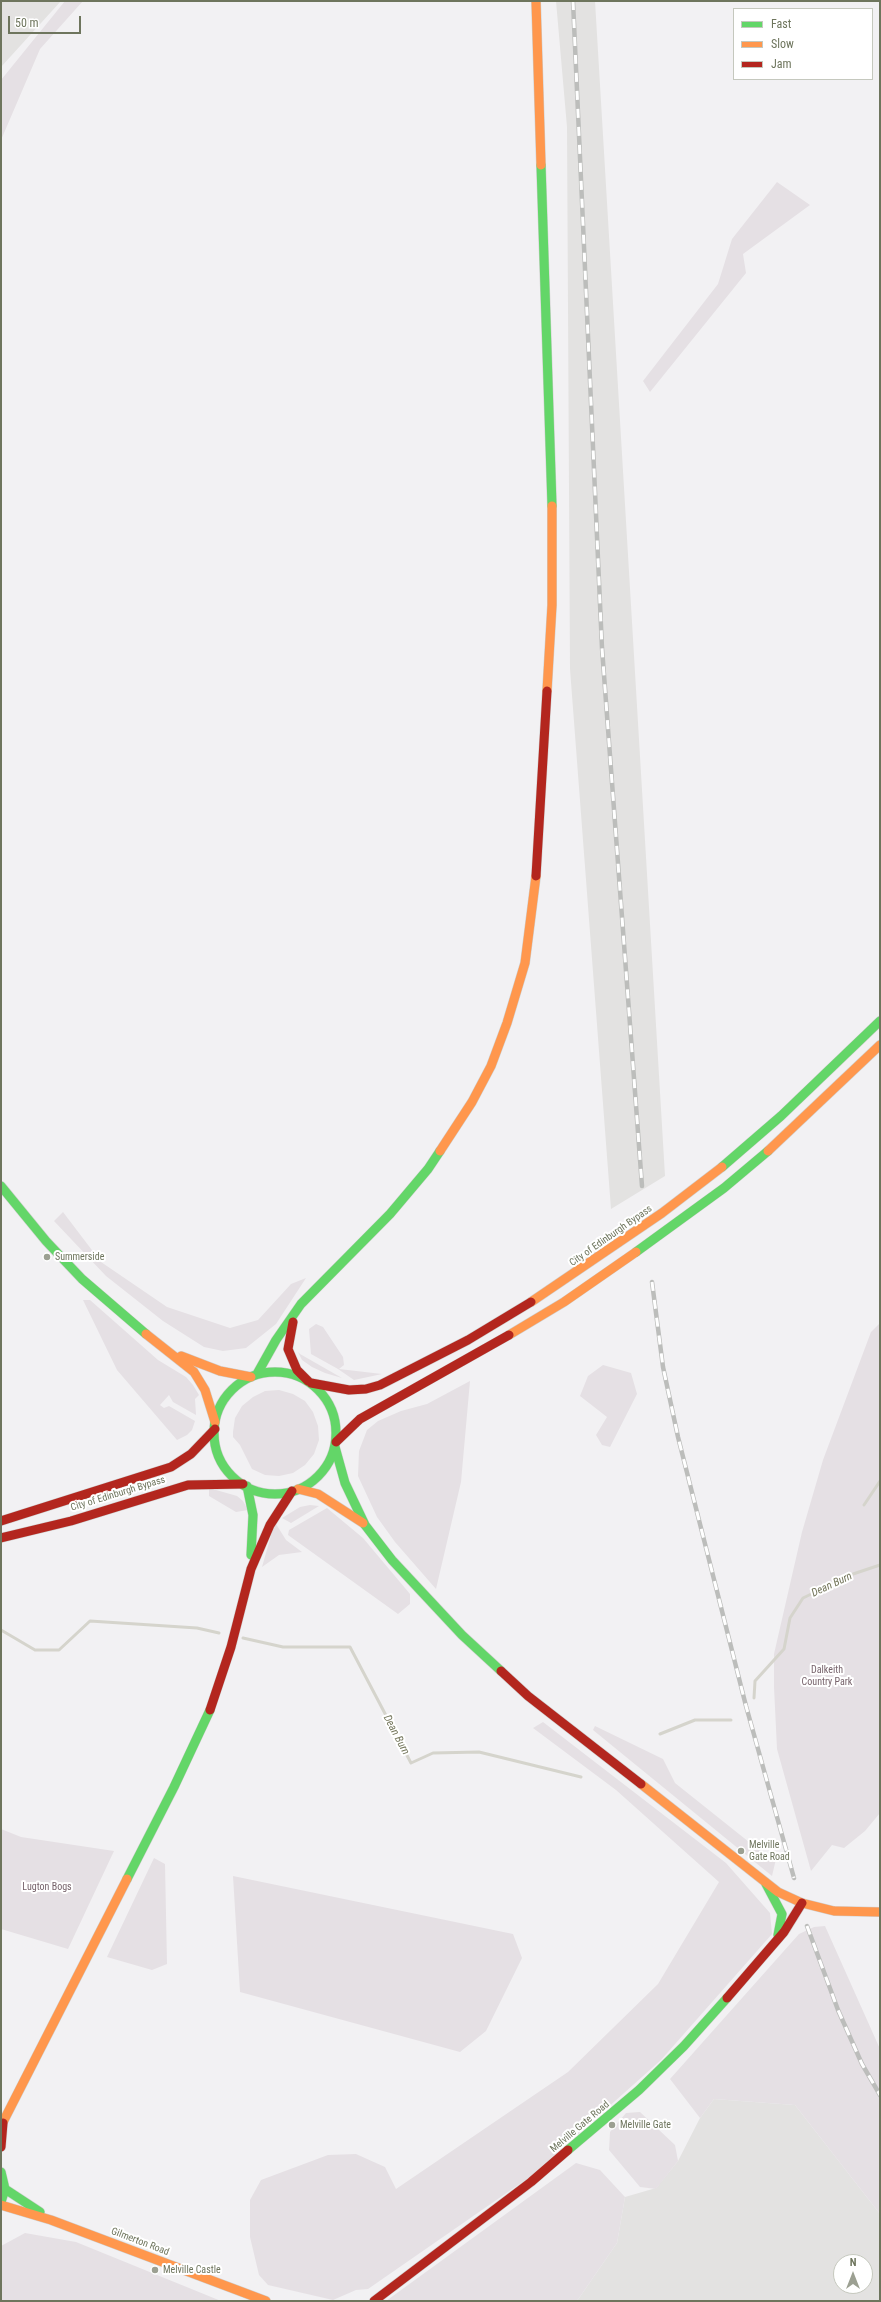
<!DOCTYPE html>
<style>
body{margin:0}
#map{position:relative;width:881px;height:2302px;overflow:hidden;background:#f2f1f3;font-family:"Roboto Condensed",sans-serif}
canvas{display:block}
.frame{position:absolute;inset:0;border:2px solid #6e755d;pointer-events:none}
.legend{position:absolute;left:733px;top:8px;width:140px;height:72px;box-sizing:border-box;background:#fff;border:1px solid #c5c8be;margin:0;padding:5px 7px;list-style:none;font-size:12px;color:#6e755d}
.legend li{display:flex;align-items:center;gap:8px;height:20px}
.legend b{width:20px;border:1px solid #c5c8be}
.north{position:absolute;left:833px;top:2254px;width:40px;height:40px;box-sizing:border-box;background:#fff;border:1px solid #c5c8be;border-radius:50%;rotate:0deg;font-size:11px;font-weight:700;line-height:16px;text-align:center;color:#6e755d}
.north::after{content:'';display:block;margin:auto;width:14px;height:18px;background:#9ca092;clip-path:polygon(50% 0,100% 100%,50% 72%,0 100%)}
.scale{position:absolute;left:8px;top:16px;width:73px;height:18px;box-sizing:border-box;border:2px solid #6e755d;border-top:0;padding-left:5px;font-size:12px;line-height:14px;white-space:nowrap;color:#6e755d;-webkit-text-stroke:3px #fff;paint-order:stroke}
</style>
<div id="map">
<canvas width="881" height="2302"></canvas>
<div class="frame"></div>
<ul class="legend">
<li><b style="height:5px;background:#63d668"></b>Fast</li>
<li><b style="height:5px;background:#ff974d"></b>Slow</li>
<li><b style="height:5px;background:#b3261e"></b>Jam</li>
</ul>
<div class="north">N</div>
<div class="scale">50 m</div>
</div>
<script>
const context = document.querySelector('canvas').getContext('2d');
context.lineJoin = 'round';
function fill(path, color) {
  context.fillStyle = color;
  context.fill(path, 'evenodd');
}
function shape(rows) {
  const path = new Path2D();
  for (const r of rows) {
    if (r.length === 3) {
      path.moveTo(r[0] + r[2], r[1]);
      path.arc(r[0], r[1], r[2], 0, 2 * Math.PI);
      continue;
    }
    path.moveTo(r[0], r[1]);
    for (let i = 2; i < r.length; i += 2) path.lineTo(r[i], r[i + 1]);
  }
  return path;
}
function stroke(path, color, width, dash) {
  context.strokeStyle = color;
  context.lineWidth = width;
  context.lineCap = dash ? 'butt' : 'round';
  context.setLineDash(dash || []);
  context.stroke(path);
}
function drawText(font, color, halo, rows, align = 'center') {
  context.font = font + ' "Roboto Condensed",sans-serif';
  context.lineWidth = 4;
  context.setLineDash([]);
  context.textBaseline = 'middle';
  context.strokeStyle = halo;
  context.fillStyle = color;
  for (const [text, x, y, turn = 0] of rows) {
    context.save();
    context.translate(x, y);
    context.rotate((+turn || 0) * Math.PI / 180);
    context.textAlign = isNaN(turn) ? turn : align;
    if (halo) context.strokeText(text, 0, 0);
    context.fillText(text, 0, 0);
    context.restore();
  }
}
fill(shape([
 [1,1,61,1,1,67],
 [556,1,595,1,665,1176,611,1209,570,669,567,127],
 [714,2099,795,2105,880,2214,880,2301,577,2301,617,2243,625,2197,656,2188,678,2161,700,2118],
 [841,2262,865,2262,865,2286,841,2286]
]), '#e3e2e1');
fill(shape([
 [65,1,83,1,40,49,1,140,1,80],
 [777,182,810,205,743,254,746,273,650,392,643,381,718,284,732,239],
 [63,1212,101,1262,167,1307,230,1328,258,1320,291,1284,306,1278,276,1324,246,1348,223,1351,204,1347,163,1321,106,1276,54,1221],
 [83,1300,90,1300,158,1360,186,1377,193,1385,199,1395,195,1399,196,1415,173,1402,169,1395,160,1405,164,1408,169,1406,195,1421,192,1430,187,1435,177,1440,117,1370],
 [880,1323,880,1813,865,1831,844,1848,832,1845,811,1871,777,1749,774,1687,774,1654,802,1532,823,1460,871,1332],
 [316,1324,323,1327,343,1357,344,1365,339,1369,382,1374,354,1380,338,1369,311,1354,309,1329],
 [298,1352,300,1354,342,1378,325,1373,312,1367,302,1360],
 [603,1365,631,1373,637,1394,610,1447,602,1445,596,1435,607,1417,580,1396,588,1376],
 [470,1381,461,1482,436,1589,395,1542,377,1517,358,1476,359,1451,367,1430,378,1421,401,1411,427,1404],
 [279,1390,293,1394,305,1401,313,1412,318,1426,319,1440,314,1454,305,1465,293,1473,279,1476,265,1475,252,1469,240,1445,233,1437,233,1432,235,1418,242,1406,253,1397,265,1391],
 [209,1488,237,1496,243,1501,248,1510,236,1512,209,1496],
 [310,1505,319,1506,291,1523,282,1518,300,1507],
 [327,1508,363,1538,410,1594,410,1604,398,1614,288,1535,289,1530],
 [276,1524,286,1540,302,1552,279,1555,262,1567,272,1532],
 [543,1722,726,1863,770,1913,772,1934,661,2060,531,2176,368,2289,356,2290,333,2300,268,2285,259,2275,250,2237,250,2200,261,2180,328,2155,356,2154,385,2167,396,2189,568,2072,658,1984,719,1882,616,1790,533,1728],
 [595,1726,663,1759,675,1783,759,1850,776,1859,772,1876,593,1730],
 [1,1829,21,1837,114,1851,68,1949,1,1929],
 [154,1858,165,1864,167,1964,152,1970,107,1957],
 [233,1876,513,1934,522,1958,486,2031,460,2052,240,1992],
 [825,1926,880,2049,880,2214,795,2105,714,2099,700,2118,670,2079,799,1934,814,1927],
 [640,2112,675,2145,678,2161,656,2189,640,2187,609,2150,610,2132,626,2113],
 [576,2163,600,2170,625,2197,617,2243,577,2301,386,2301],
 [25,2233,76,2242,221,2301,1,2301,1,2246]
]), '#e5e0e4');
stroke(shape([
 [864,1505,880,1481],
 [1,1630,35,1650,59,1650,90,1621,197,1628,219,1633],
 [243,1638,283,1647,350,1647,411,1763,433,1753,479,1752,581,1777],
 [754,1698,755,1681,784,1649,790,1618,803,1598,853,1574,880,1565],
 [660,1734,695,1720,731,1720]
]), '#d5d4cc', 3);
const fast = shape([
 [541,165,552,506],
 [722,1167,781,1116,880,1021],
 [1,1186,46,1241,82,1279,146,1334],
 [636,1252,724,1188,768,1151],
 [275,1433,61],
 [257,1374,276,1340,301,1304,390,1214,428,1169,440,1151],
 [335,1447,345,1483,365,1525,392,1560,462,1635,501,1671],
 [247,1486,253,1515,251,1555],
 [127,1879,174,1787,210,1710],
 [766,1884,782,1914,778,1935],
 [568,2150,639,2090,684,2046,727,1998],
 [1,2172,5,2189,1,2202],
 [5,2189,40,2212]
]);
const slow = shape([
 [536,1,541,165],
 [547,691,552,605,552,506],
 [440,1151,472,1102,491,1066,507,1023,525,963,536,876],
 [768,1151,880,1045],
 [531,1302,662,1213,722,1167],
 [146,1334,194,1372,205,1390,215,1422],
 [509,1335,564,1302,636,1252],
 [181,1356,220,1371,251,1377],
 [298,1489,318,1494,363,1523],
 [641,1784,778,1892,802,1903,834,1911,880,1912],
 [1,2126,127,1879],
 [1,2205,51,2220,266,2301]
]);
const jam = shape([
 [536,876,547,691],
 [293,1322,288,1349,297,1370,308,1381],
 [311,1383,349,1390,366,1389,380,1385,468,1340,531,1302],
 [336,1442,360,1419,509,1335],
 [1,1521,171,1467,191,1454,215,1429],
 [1,1538,71,1521,188,1485,243,1484],
 [501,1671,528,1696,641,1784],
 [210,1710,231,1647,251,1569,270,1525,292,1491],
 [727,1998,784,1932,802,1903],
 [1,2147,3,2123],
 [374,2301,531,2182,568,2150]
]);
stroke(fast, '#cfcfce', 10);
stroke(slow, '#cfcfce', 10);
stroke(jam, '#cfcfce', 10);
stroke(fast, '#63d668', 9);
stroke(slow, '#ff974d', 9);
stroke(jam, '#b3261e', 9);
const rail = shape([
 [573,1,602,648,642,1186],
 [652,1282,663,1367,678,1437,746,1706,794,1878],
 [807,1926,838,2010,862,2064,880,2095]
]);
stroke(rail, '#bcbdbb', 4.5);
stroke(rail, '#fff', 3, [9]);
for (const [x, y, r, color] of [
 [47,1257,4,"#9ca092"],
 [741,1851,4,"#9ca092"],
 [612,2125,4,"#9ca092"],
 [155,2270,4,"#9ca092"]
]) {
  const dot = new Path2D();
  dot.arc(x, y, r, 0, 2 * Math.PI);
  context.fillStyle = color;
  context.fill(dot);
  stroke(dot, '#fff', 1.5);
}
drawText('10px', '#6e755d', '#fff', [
 ["City of Edinburgh Bypass",611,1236,-35],
 ["City of Edinburgh Bypass",118,1494,-17],
 ["Melville Gate Road",580,2127,-40],
 ["Gilmerton Road",140,2242,21]
]);
drawText('10px', '#6e755d', '#fff', [
 ["Summerside",55,1257],
 ["Melville",749,1845],
 ["Gate Road",749,1857],
 ["Melville Gate",620,2125],
 ["Melville Castle",163,2270]
], 'left');
drawText('10px', '#77636b', '#fff', [
 ["Dalkeith",827,1670],
 ["Country Park",827,1682],
 ["Lugton Bogs",47,1887]
]);
drawText('italic 11px', '#74765b', '#fff', [
 ["Dean Burn",832,1585,-25],
 ["Dean Burn",396,1735,62]
]);
</script>
